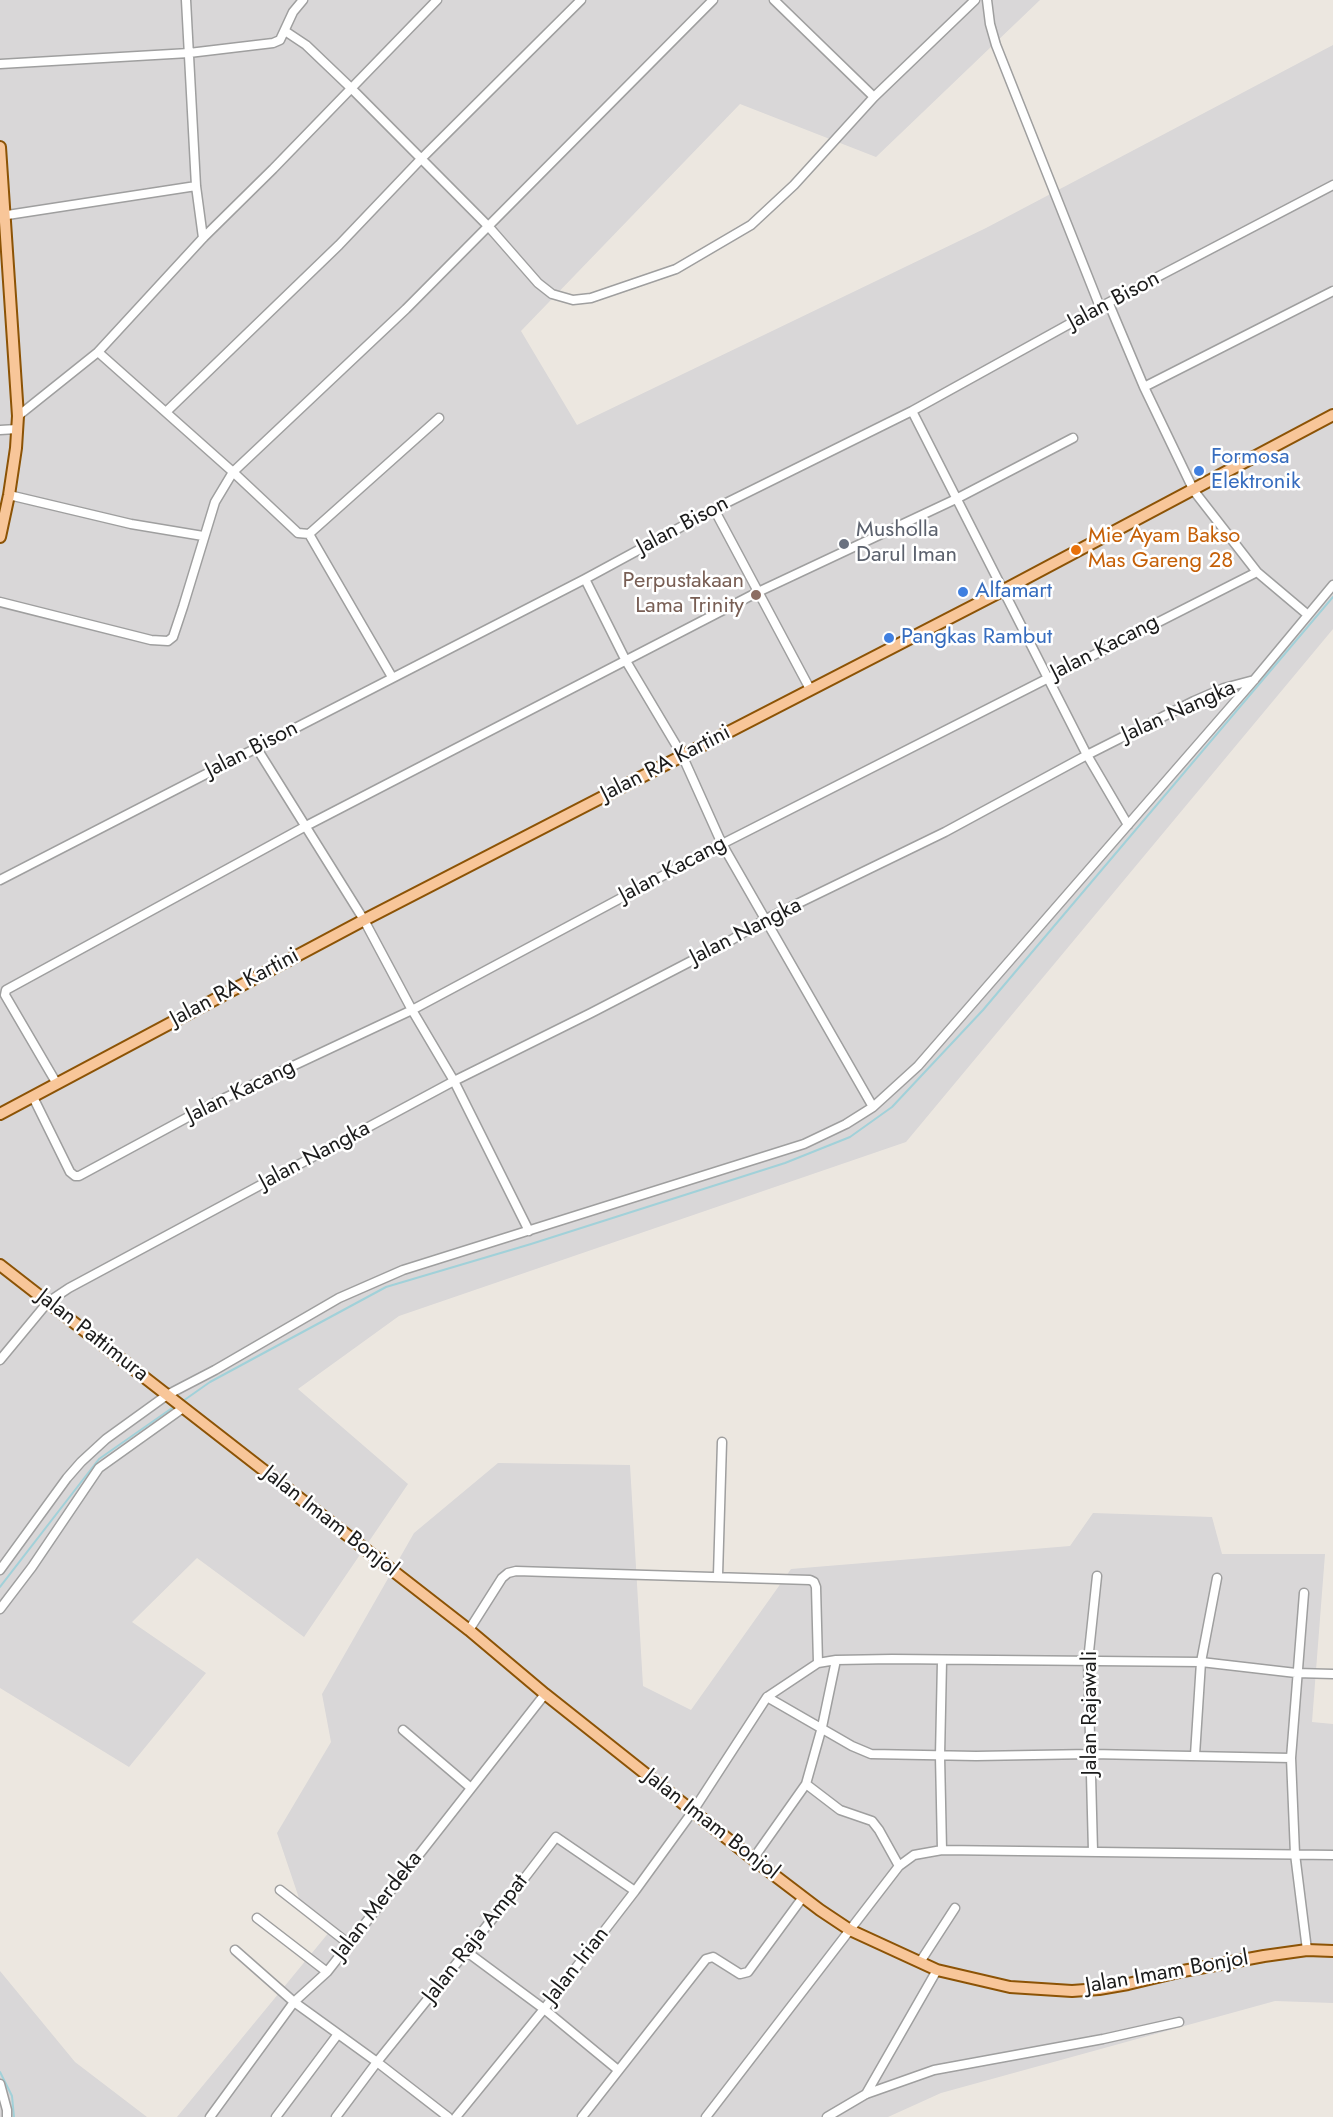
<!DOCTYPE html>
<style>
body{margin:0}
canvas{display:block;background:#ece7e0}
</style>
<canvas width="1333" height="2117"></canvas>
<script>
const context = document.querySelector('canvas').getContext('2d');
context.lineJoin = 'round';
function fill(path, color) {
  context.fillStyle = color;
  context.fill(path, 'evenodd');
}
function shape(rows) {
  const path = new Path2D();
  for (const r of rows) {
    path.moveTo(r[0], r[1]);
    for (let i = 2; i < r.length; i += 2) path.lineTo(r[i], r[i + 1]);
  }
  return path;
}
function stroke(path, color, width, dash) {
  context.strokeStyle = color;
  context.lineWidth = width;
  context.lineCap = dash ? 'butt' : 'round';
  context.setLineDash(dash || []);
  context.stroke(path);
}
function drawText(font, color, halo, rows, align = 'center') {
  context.font = font + ' Jost,sans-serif';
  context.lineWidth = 5;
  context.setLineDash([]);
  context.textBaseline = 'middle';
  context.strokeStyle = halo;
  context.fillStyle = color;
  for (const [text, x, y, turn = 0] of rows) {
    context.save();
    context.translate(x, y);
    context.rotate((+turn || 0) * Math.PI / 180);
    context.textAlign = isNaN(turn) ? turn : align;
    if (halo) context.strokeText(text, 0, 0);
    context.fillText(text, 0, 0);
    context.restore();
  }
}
fill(shape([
 [0,0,1040,0,876,157,740,104,521,331,577,425,986,228,1333,45,1333,629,906,1142,399,1316,298,1389,408,1484,304,1637,197,1558,132,1622,206,1673,129,1767,0,1688],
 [498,1463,630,1465,643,1686,691,1710,791,1569,1070,1546,1093,1513,1212,1517,1222,1554,1325,1554,1312,1722,1333,1724,1333,2003,1275,2001,941,2093,888,2117,177,2117,330,1931,301,1904,277,1833,331,1742,322,1694,414,1533],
 [0,1971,75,2062,147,2117,0,2117]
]), '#d9d7d8');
stroke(shape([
 [183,1401,210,1382,386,1287,531,1244,785,1163,850,1137,892,1107,983,1010,1333,597],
 [0,1587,99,1459,175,1406],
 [0,2072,12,2096,14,2117]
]), '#a1d1d9', 2);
const minor = shape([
 [186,0,196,186,203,238],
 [774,0,874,97],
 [987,0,990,24,996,45,1100,307],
 [285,31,306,45,351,88,489,227,538,283,552,294,573,300,591,298,676,269,751,225,794,185,874,97,975,0],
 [0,64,189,53,273,43,280,40,293,12,303,0],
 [1,216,196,186],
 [1109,304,1144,387,1194,491,1257,572,1308,615],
 [98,352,233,472,406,309,713,0],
 [1144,387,1333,291],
 [912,411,1087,755,1128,825],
 [166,412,339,245,421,159,581,0],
 [18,416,98,352,203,238,273,169,437,0],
 [0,430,17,429],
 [9,495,131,524,203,536],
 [714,509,810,689],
 [309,534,392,677],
 [585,579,626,661,682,755,722,844,873,1107],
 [0,602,151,640,168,641,173,637,183,607,215,502,233,472,298,533,309,534,439,418],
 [256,747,364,920,412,1010,454,1081,529,1231],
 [0,880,585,579,714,509,912,411,1100,307,1333,185],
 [57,1084,5,995,6,990,306,826,758,592,956,499,1073,438],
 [33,1097,70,1172,75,1176,79,1176,214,1103,412,1010,722,844,1257,572],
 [0,1360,48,1302,69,1288,454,1081,591,1013,728,942,766,919,945,832,1087,755,1194,701,1224,688,1254,680],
 [0,1570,67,1478,81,1462,106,1439,167,1395,215,1370,339,1298,403,1270,804,1144,846,1124,873,1107,918,1066,1254,680,1333,585],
 [718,1575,722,1442],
 [1304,1593,1291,1758,1295,1854,1307,1950],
 [0,1609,32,1567,99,1468,183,1408],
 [469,1630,502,1578,508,1573,516,1571,810,1580,814,1582,816,1587,818,1663],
 [767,1697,852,1746,871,1754,976,1756,1091,1754,1291,1758],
 [403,1730,471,1788],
 [1195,1755,1201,1662,1217,1578],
 [806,1784,840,1810,872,1821,879,1830,899,1866],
 [942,1850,940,1756,942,1661],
 [1093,1851,1088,1661,1097,1576],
 [753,1859,806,1784,822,1727,836,1660],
 [280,1890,349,1944],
 [257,1918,327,1972],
 [235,1950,294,2002,377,2062,448,2117],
 [467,1952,544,2009,618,2070],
 [920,1962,955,1908],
 [0,2084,7,2110,7,2117],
 [866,2094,937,1970],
 [210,2117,294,2002,327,1972,545,1694],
 [276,2117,338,2034],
 [336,2117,377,2062,510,1897,556,1837,635,1891],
 [456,2117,544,2009,635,1891,693,1811,767,1697,818,1663,836,1660,892,1659,1201,1662,1296,1673,1333,1674],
 [582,2117,706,1959,713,1957,740,1974,748,1972,803,1897],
 [706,2117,899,1866,914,1855,942,1850,1333,1855],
 [827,2117,866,2094,934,2070,1103,2039,1179,2022]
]);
const major = shape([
 [0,147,18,416,16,448,9,495,0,537],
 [0,1114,364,920,1002,591,1333,415],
 [0,1265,469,1630,545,1694,753,1859,820,1910,850,1930,937,1970,1010,1987,1072,1991,1099,1989,1128,1984,1183,1971,1264,1956,1307,1950,1333,1951]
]);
stroke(minor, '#9f9f9f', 11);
stroke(major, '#8c5305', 14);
stroke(minor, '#fff', 8);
stroke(major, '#f8c699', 10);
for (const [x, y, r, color] of [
 [1199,471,6,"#3f7fe0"],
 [844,544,6,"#6b7280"],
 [1076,550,6,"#e8710a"],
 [963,592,6,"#3f7fe0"],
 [756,595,6,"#8d6e63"],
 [889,638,6,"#3f7fe0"]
]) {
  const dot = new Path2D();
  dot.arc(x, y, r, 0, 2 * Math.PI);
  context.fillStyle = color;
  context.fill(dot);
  stroke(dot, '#fff', 2);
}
drawText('22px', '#1b1b1b', '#fff', [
 ["Jalan Bison",1114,301,-28],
 ["Jalan Bison",683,526,-28],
 ["Jalan Kacang",1105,648,-27],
 ["Jalan Nangka",1179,712,-24],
 ["Jalan Bison",252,750,-27],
 ["Jalan RA Kartini",666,764,-27],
 ["Jalan Kacang",673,870,-28],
 ["Jalan Nangka",746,932,-27],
 ["Jalan RA Kartini",235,988,-28],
 ["Jalan Kacang",241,1092,-26],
 ["Jalan Nangka",315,1156,-28],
 ["Jalan Pattimura",92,1336,38],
 ["Jalan Imam Bonjol",330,1522,38],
 ["Jalan Rajawali",1091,1713,-90],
 ["Jalan Imam Bonjol",711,1825,38],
 ["Jalan Merdeka",378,1906,-52],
 ["Jalan Raja Ampat",476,1939,-52],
 ["Jalan Irian",577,1966,-52],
 ["Jalan Imam Bonjol",1167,1973,-10]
]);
drawText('22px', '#366cbe', '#fff', [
 ["Formosa",1211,458],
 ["Elektronik",1211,483],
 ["Alfamart",975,592],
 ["Pangkas Rambut",901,638]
], 'left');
drawText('22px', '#5b616d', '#fff', [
 ["Musholla",856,531],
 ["Darul Iman",856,556]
], 'left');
drawText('22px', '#c56008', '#fff', [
 ["Mie Ayam Bakso",1088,537],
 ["Mas Gareng 28",1088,562]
], 'left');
drawText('22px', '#785e54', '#fff', [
 ["Perpustakaan",744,582],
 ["Lama Trinity",744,607]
], 'right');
</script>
